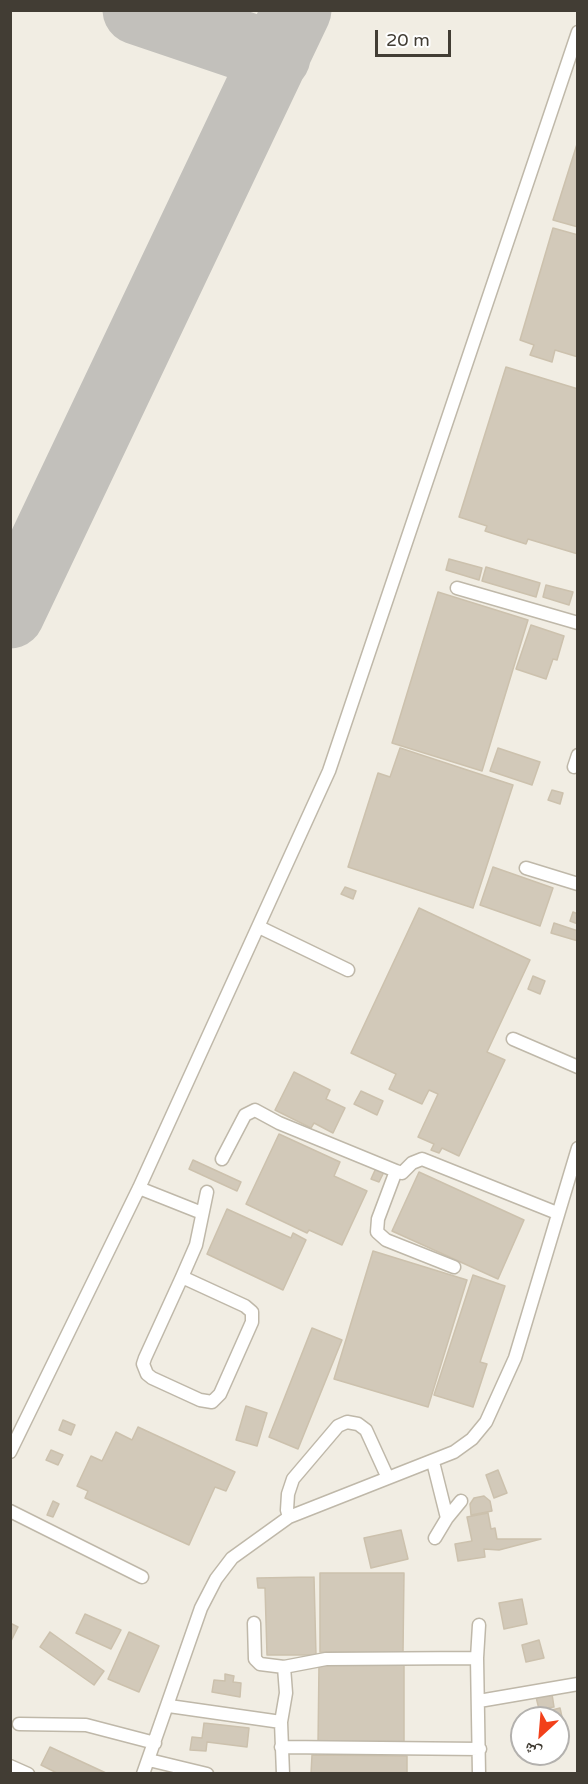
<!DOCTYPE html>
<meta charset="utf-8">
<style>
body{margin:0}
#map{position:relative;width:588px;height:1784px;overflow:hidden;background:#f1ede3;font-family:"Varela Round","Noto Naskh Arabic",sans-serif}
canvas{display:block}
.frame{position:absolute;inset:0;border:12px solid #423d34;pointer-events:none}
.north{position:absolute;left:510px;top:1706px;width:60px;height:60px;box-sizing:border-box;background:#fff;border:2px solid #b3b1ae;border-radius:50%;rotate:206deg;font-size:16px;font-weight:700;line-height:24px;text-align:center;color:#423d34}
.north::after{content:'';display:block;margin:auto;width:21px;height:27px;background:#f2401a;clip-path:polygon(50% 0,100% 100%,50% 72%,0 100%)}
.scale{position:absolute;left:375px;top:30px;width:76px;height:27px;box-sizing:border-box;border:3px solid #423d34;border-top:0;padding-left:8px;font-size:18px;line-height:21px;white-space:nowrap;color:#423d34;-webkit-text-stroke:4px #fff;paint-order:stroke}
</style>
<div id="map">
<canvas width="588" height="1784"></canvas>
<div class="frame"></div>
<div class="north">ش</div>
<div class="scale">20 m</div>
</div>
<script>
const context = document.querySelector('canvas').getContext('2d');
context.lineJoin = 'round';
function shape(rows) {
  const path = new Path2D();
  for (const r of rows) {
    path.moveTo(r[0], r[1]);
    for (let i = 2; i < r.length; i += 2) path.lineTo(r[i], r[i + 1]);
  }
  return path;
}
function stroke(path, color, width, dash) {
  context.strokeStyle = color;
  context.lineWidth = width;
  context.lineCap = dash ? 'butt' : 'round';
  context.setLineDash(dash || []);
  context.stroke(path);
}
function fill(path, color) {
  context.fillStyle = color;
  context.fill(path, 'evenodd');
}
stroke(shape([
 [137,10,276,57],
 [10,614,297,10]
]), '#c2c0bb', 69);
const building = shape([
 [578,141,578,227,553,220,578,141],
 [553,228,578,235,578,357,555,350,552,362,530,355,534,345,520,340,553,228],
 [506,367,578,389,578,554,528,539,526,544,485,531,487,526,459,517,506,367],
 [449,559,482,568,479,580,446,570,449,559],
 [486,567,540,583,536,597,482,581,486,567],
 [546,585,573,592,569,605,543,597,546,585],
 [438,592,528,620,482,771,392,743,438,592],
 [531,625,564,636,557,660,553,659,546,679,516,669,531,625],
 [400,748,513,785,473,908,348,867,378,773,390,777,400,748],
 [498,748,540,762,532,785,490,771,498,748],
 [552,790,563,793,560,804,548,800,552,790],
 [493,867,553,888,540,926,480,905,493,867],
 [345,887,356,891,353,899,341,894,345,887],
 [419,908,530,960,487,1052,505,1060,459,1156,442,1148,439,1153,431,1150,434,1144,418,1137,438,1094,429,1090,422,1104,389,1089,396,1074,351,1053,419,908],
 [573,912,578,914,578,924,570,921,573,912],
 [554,923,578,931,578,941,551,933,554,923],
 [533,976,545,981,540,994,528,989,533,976],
 [294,1072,330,1090,326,1099,345,1108,333,1133,314,1123,311,1128,275,1110,294,1072],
 [361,1091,383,1101,377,1115,354,1104,361,1091],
 [279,1134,340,1162,334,1176,367,1191,342,1245,309,1230,307,1233,246,1204,279,1134],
 [193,1160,241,1182,237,1191,189,1169,193,1160],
 [376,1168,384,1172,379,1182,371,1179,376,1168],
 [419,1172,524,1220,498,1279,392,1231,419,1172],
 [227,1209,291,1238,293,1233,306,1240,283,1290,207,1254,227,1209],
 [373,1251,467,1280,428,1407,334,1379,373,1251],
 [473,1275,505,1286,480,1362,487,1364,473,1407,434,1395,473,1275],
 [312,1328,342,1340,298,1449,269,1437,312,1328],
 [246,1406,267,1413,257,1446,236,1440,246,1406],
 [63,1420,75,1425,71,1435,59,1430,63,1420],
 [138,1427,235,1472,226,1491,215,1487,189,1545,85,1498,88,1491,77,1486,91,1456,102,1461,116,1432,132,1440,138,1427],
 [51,1450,63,1455,58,1465,46,1460,51,1450],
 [498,1470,507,1493,494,1498,486,1475,498,1470],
 [484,1496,490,1501,492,1511,471,1515,470,1504,474,1498,484,1496],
 [53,1501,59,1504,53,1517,47,1515,53,1501],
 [488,1513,491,1529,495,1528,497,1539,541,1539,499,1550,484,1549,485,1557,458,1561,455,1544,472,1541,467,1517,488,1513],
 [401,1530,408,1559,371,1568,364,1538,401,1530],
 [320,1573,404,1573,403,1653,320,1652,320,1573],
 [314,1577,316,1655,267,1655,265,1588,258,1588,257,1578,314,1577],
 [522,1599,527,1624,504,1629,499,1603,522,1599],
 [85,1614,121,1630,111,1649,76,1633,85,1614],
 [10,1623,18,1627,10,1643,10,1623],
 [50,1632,104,1671,94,1685,40,1647,50,1632],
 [129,1632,159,1646,139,1692,108,1679,129,1632],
 [539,1640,544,1658,526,1662,522,1645,539,1640],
 [319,1664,404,1664,404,1746,318,1745,319,1664],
 [225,1674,234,1676,233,1682,241,1683,240,1697,212,1692,214,1680,225,1681,225,1674],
 [552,1694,554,1707,539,1709,536,1697,552,1694],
 [560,1708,567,1740,558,1742,558,1718,541,1718,540,1713,560,1708],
 [204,1723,249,1728,247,1747,207,1742,206,1751,190,1750,192,1737,202,1738,204,1723],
 [50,1747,106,1773,106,1774,59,1774,41,1765,50,1747],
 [312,1755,407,1756,407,1774,311,1774,312,1755]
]);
fill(building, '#d2c9b9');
stroke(building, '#ccc1ad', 1.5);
const lane = shape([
 [457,588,578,623],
 [574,767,578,755],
 [526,868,578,884],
 [259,927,348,970],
 [513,1039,578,1067],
 [222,1159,245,1115,255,1110,279,1123,396,1171],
 [139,1188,202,1213],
 [454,1267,386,1240,377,1232,378,1219,396,1171,402,1173,412,1163,422,1159,557,1213],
 [182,1277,245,1306,252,1312,252,1322,220,1394,212,1402,200,1400,152,1378,147,1374,143,1364,145,1358,182,1277,196,1245,207,1192],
 [10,1452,139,1188,329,771,578,32],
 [433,1462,447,1518,435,1538],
 [10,1511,142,1577],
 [289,1517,287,1510,288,1494,293,1479,338,1426,347,1422,358,1424,366,1430,387,1476],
 [447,1518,461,1501],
 [254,1623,255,1659,260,1664,284,1667,286,1693,281,1722,283,1774],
 [284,1667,326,1659,477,1658],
 [479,1701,578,1684],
 [169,1706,281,1722],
 [19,1724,86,1725,155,1743],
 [281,1747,480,1749],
 [149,1760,207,1774],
 [10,1766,28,1774],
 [143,1774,201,1608,216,1579,232,1558,289,1517,454,1452,472,1439,486,1422,515,1358,578,1148],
 [479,1774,477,1658,479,1625]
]);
stroke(lane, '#bfb8a9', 15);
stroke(lane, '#fff', 12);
</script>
